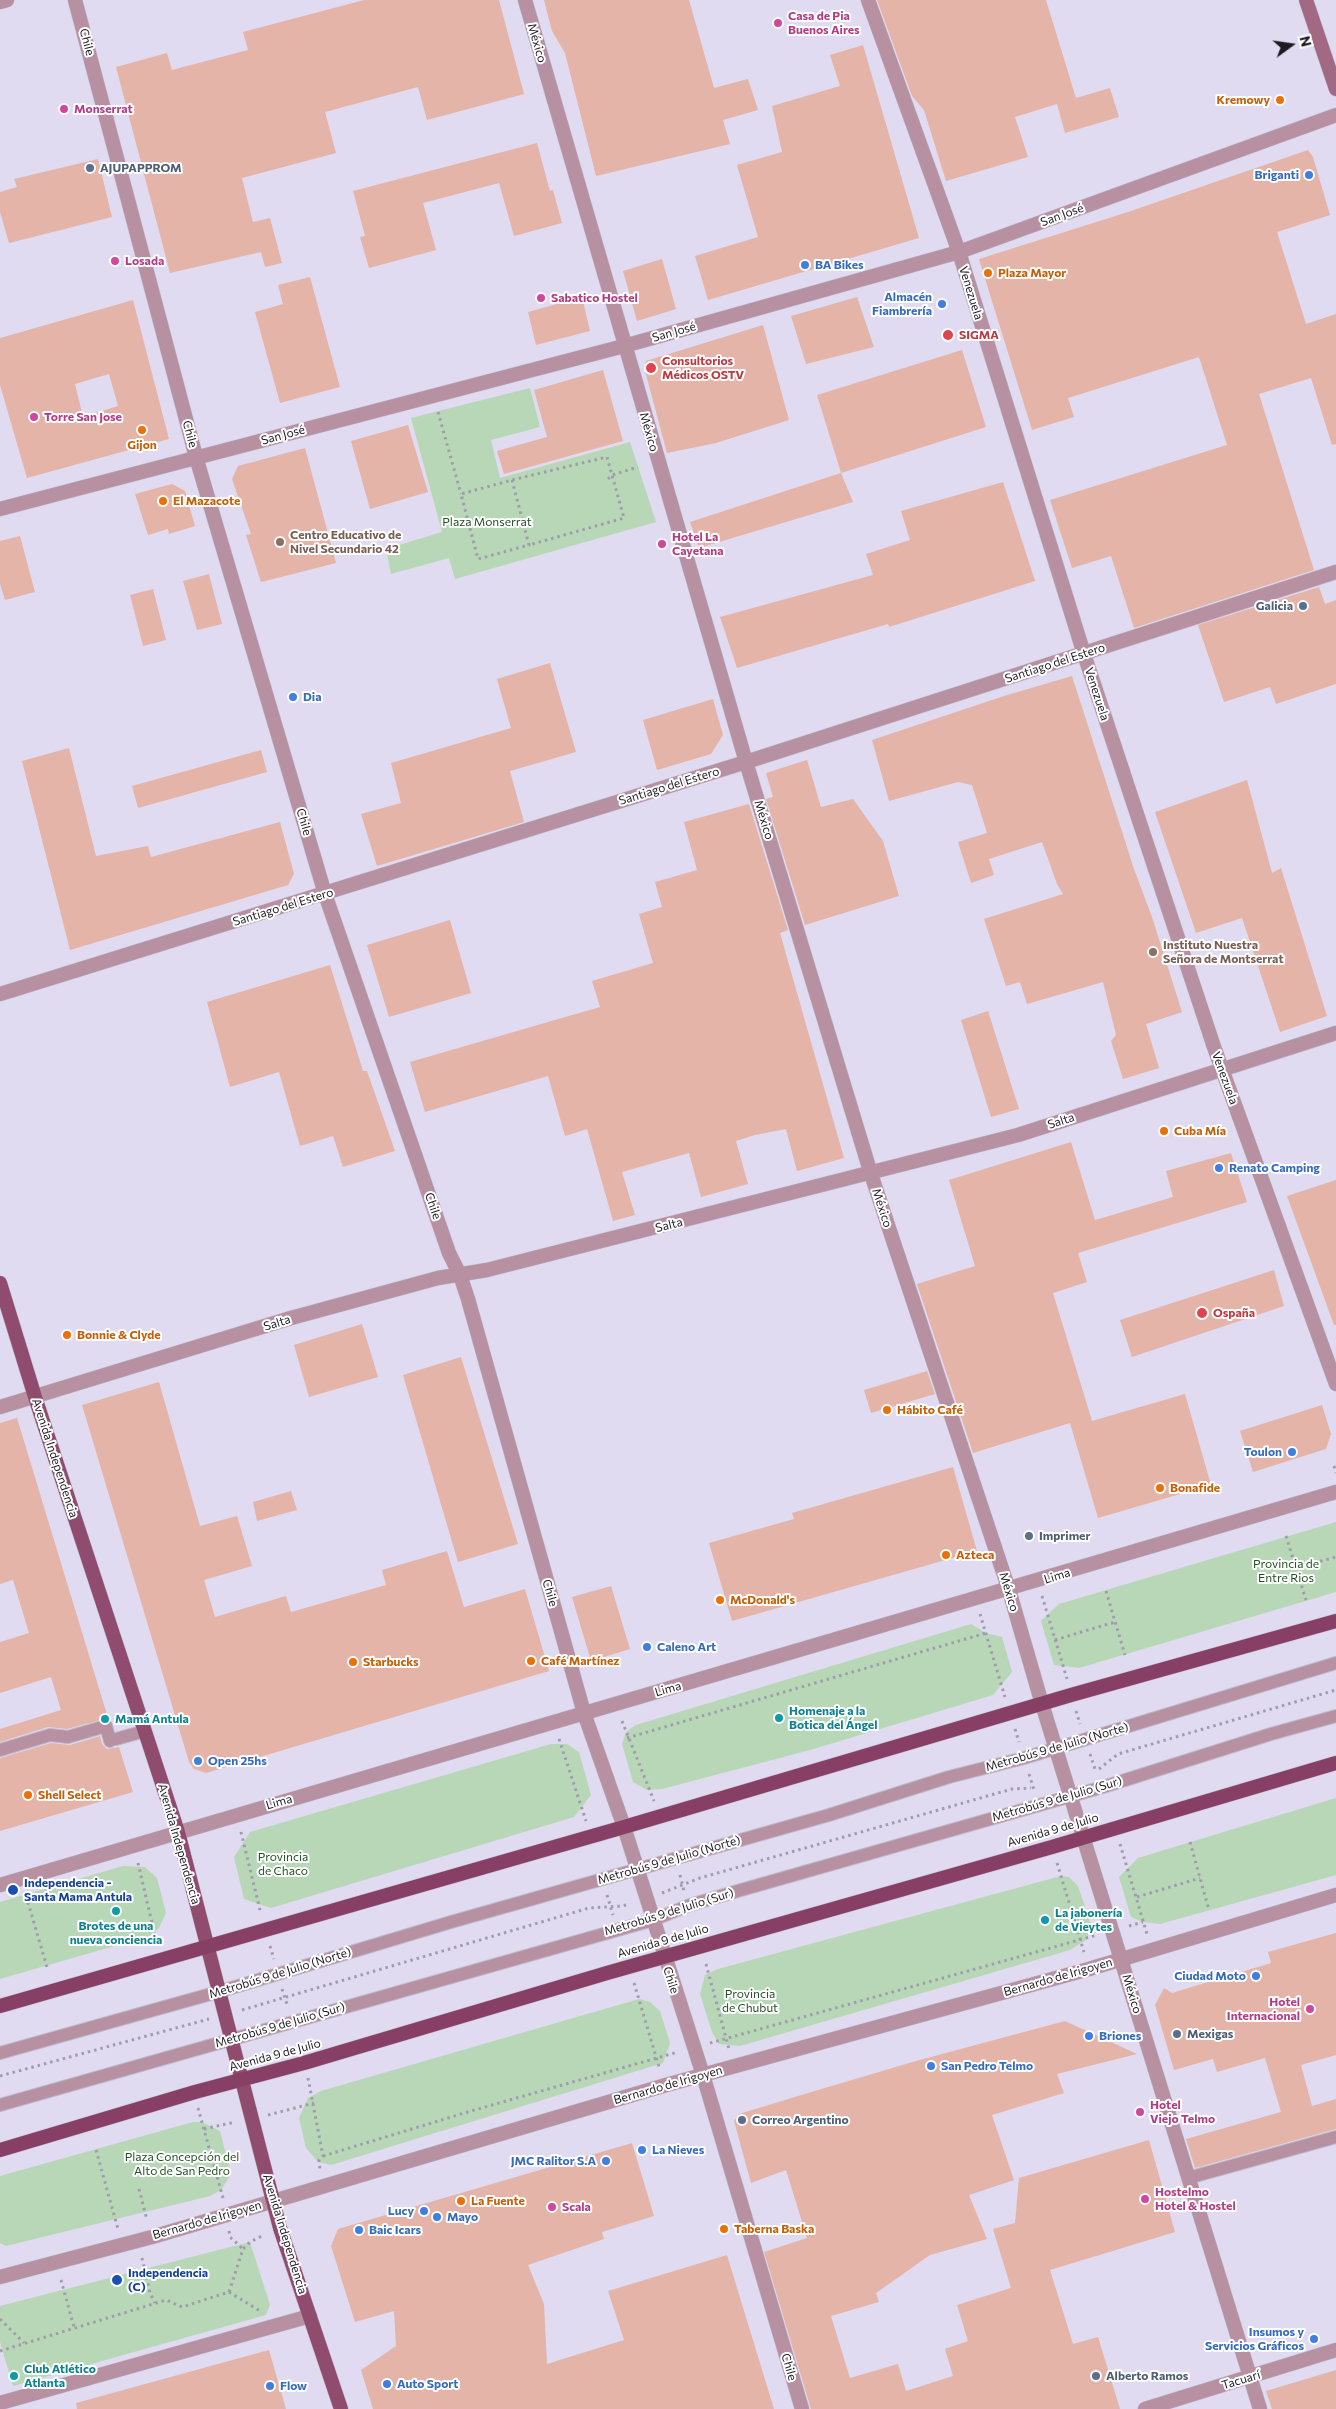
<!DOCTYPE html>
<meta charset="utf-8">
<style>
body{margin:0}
#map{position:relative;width:1336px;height:2409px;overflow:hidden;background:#e0dbf0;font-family:Commissioner,sans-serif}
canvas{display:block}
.north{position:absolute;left:1266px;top:20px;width:50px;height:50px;-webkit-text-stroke:4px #fff;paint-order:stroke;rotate:76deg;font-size:14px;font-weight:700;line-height:20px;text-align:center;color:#1e1c23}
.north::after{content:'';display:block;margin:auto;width:18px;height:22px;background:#1e1c23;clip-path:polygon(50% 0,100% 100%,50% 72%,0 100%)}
</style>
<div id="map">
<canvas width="1336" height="2409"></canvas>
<div class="north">N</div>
</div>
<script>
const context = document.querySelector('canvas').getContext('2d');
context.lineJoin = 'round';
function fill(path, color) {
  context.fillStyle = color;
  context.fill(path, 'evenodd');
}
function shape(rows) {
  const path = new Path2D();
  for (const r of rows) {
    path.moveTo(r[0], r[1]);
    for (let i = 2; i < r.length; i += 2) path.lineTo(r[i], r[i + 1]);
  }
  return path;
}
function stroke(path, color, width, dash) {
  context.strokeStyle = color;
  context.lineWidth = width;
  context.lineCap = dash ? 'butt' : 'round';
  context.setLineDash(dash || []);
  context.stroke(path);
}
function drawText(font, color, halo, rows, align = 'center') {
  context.font = font + ' Commissioner,sans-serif';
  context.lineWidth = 4;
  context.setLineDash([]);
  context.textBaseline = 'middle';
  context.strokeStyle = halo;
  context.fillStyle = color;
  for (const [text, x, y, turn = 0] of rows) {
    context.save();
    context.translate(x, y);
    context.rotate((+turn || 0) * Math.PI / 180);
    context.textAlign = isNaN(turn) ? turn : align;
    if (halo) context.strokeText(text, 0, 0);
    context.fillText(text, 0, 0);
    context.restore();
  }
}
fill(shape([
 [530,388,540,427,491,440,500,478,630,442,656,522,455,579,449,558,391,574,386,549,442,532,411,418],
 [1336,1522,1336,1592,1079,1668,1054,1665,1041,1621,1059,1604],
 [971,1624,986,1633,1002,1637,1012,1672,993,1695,810,1750,662,1789,647,1790,633,1782,622,1744,626,1732,636,1725],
 [551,1744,567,1744,579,1752,591,1795,574,1817,271,1908,244,1899,234,1857,250,1832],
 [1336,1798,1336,1875,1160,1924,1143,1922,1131,1917,1119,1877,1138,1858],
 [123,1866,145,1867,157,1878,166,1913,159,1928,149,1936,0,1979,0,1902],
 [1061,1876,1069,1877,1078,1886,1092,1928,1086,1940,1070,1950,740,2046,719,2044,712,2032,700,1994,705,1975,718,1969],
 [639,1999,650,2002,660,2011,670,2043,663,2063,331,2165,318,2162,306,2148,299,2118,308,2098,321,2091],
 [193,2122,202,2122,220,2131,231,2174,221,2190,210,2196,6,2246,0,2243,0,2176],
 [250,2242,270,2305,266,2315,13,2386,0,2342,0,2306]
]), '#b7d7b6');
fill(shape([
 [364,0,499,0,524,94,427,120,418,87,325,112,336,153,242,178,253,222,270,218,282,263,265,267,261,252,170,273,116,67,167,53,172,70,248,50,243,32],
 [544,0,689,0,714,88,748,79,758,110,723,120,730,144,596,176,565,53,552,31],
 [877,0,1046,0,1076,98,1110,88,1119,117,1065,133,1057,104,1015,117,1028,157,946,181,924,110,912,96],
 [863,45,919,238,708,300,695,256,758,237,737,165,782,152,772,106,840,86,830,55],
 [537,143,550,191,553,190,562,223,514,236,499,183,423,203,436,250,369,268,360,237,365,236,353,191],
 [1308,150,1313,157,1330,215,1277,232,1306,324,1336,314,1336,444,1332,445,1311,378,1259,394,1314,570,1134,628,1111,556,1072,568,1050,500,1227,445,1199,357,1068,398,1074,417,1032,430,979,259,1128,212],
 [98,159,112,217,9,243,0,212,0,192,17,187,14,179],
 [662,259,676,309,637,321,623,271],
 [310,277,340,387,280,403,255,312,283,304,278,285],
 [582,297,590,331,536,345,528,312],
 [857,297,874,347,806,364,791,316],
 [133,300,169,439,27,478,0,385,0,338],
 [109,374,118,406,83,417,75,384],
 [763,325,789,420,716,443,667,453,644,367,646,361],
 [962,350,986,427,841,473,817,395],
 [603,370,623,441,504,474,497,451,547,437,534,390],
 [408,425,428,492,370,509,351,441],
 [305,448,336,563,261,582,246,535,251,534,232,479,238,466],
 [841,473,853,502,699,548,690,522],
 [1003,482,1035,581,889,627,888,624,737,668,720,617,873,575,866,554,910,540,901,511],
 [172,484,185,491,195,526,169,534,168,529,148,535,135,494],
 [20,536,35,592,5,600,0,584,0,541],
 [209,574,222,624,197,630,183,581],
 [1319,587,1325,604,1336,600,1336,684,1276,704,1270,687,1224,702,1198,625],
 [153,589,166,640,143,646,130,595],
 [550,663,576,752,510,771,524,822,377,866,361,814,401,803,391,763,511,728,497,679],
 [1072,676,1134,869,1152,917,1182,1012,1146,1024,1159,1068,1123,1079,1111,1041,1116,1035,1103,982,1027,1004,1020,982,1006,986,984,919,1063,894,1057,884,1042,842,989,859,994,875,971,883,958,842,987,833,972,785,958,782,889,801,872,740,1004,696],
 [713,699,723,735,711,754,657,770,643,720],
 [69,748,96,856,148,846,151,857,280,822,294,874,288,885,70,950,22,761],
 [261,750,267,772,138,808,132,786],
 [807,760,821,807,853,799,883,841,899,896,805,925,766,799,773,797,766,773],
 [1247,780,1272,873,1281,868,1327,1016,1280,1032,1242,918,1196,933,1155,812],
 [749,804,788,930,780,933,844,1158,797,1171,786,1129,755,1135,736,1141,748,1184,701,1197,689,1153,622,1172,635,1215,613,1221,587,1129,565,1136,548,1076,425,1112,410,1062,600,1007,592,981,653,963,639,914,662,907,655,882,697,870,684,822],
 [450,920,471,993,389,1017,367,945],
 [330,965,363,1071,367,1071,395,1151,343,1167,333,1136,300,1146,279,1072,230,1087,207,1002],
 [988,1011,1019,1109,991,1117,961,1020],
 [1071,1142,1095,1220,1173,1197,1166,1171,1231,1153,1247,1202,1078,1253,1087,1282,1053,1293,1092,1421,1185,1394,1211,1485,1098,1518,1070,1423,973,1453,917,1284,975,1266,949,1180],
 [1336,1180,1336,1325,1334,1325,1287,1196],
 [1274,1270,1284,1306,1132,1357,1120,1320],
 [362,1324,378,1377,309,1397,294,1345],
 [461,1357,518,1544,458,1562,403,1375],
 [927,1371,935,1394,871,1413,864,1390],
 [159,1382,200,1526,237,1516,252,1566,204,1580,215,1617,286,1596,291,1612,386,1585,382,1570,447,1551,464,1607,525,1589,549,1671,206,1773,194,1769,189,1762,82,1405],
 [1322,1405,1331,1434,1326,1449,1253,1472,1240,1431],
 [17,1418,108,1718,67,1729,48,1727,0,1742,0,1729,61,1710,51,1677,0,1693,0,1642,29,1633,13,1580,0,1584,0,1423],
 [953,1467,977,1551,732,1621,709,1543,794,1519,792,1513],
 [291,1491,297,1510,257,1521,253,1502],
 [611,1586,630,1649,591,1661,572,1597],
 [100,1736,102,1744,107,1749,119,1747,133,1792,0,1831,0,1758,51,1743,70,1745],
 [1336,1933,1336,2055,1301,2065,1312,2106,1336,2099,1336,2129,1195,2168,1186,2139,1281,2112,1265,2058,1217,2072,1213,2059,1174,2070,1155,2005,1164,1988,1172,1993,1271,1963,1268,1952],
 [1065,2021,1137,2054,1057,2074,1064,2093,992,2115,1014,2180,969,2195,987,2239,930,2255,876,2293,879,2302,831,2316,850,2378,898,2364,906,2391,953,2376,945,2349,968,2341,957,2305,1011,2288,993,2229,1015,2223,1019,2178,1149,2140,1175,2232,1050,2270,1073,2344,1098,2337,1120,2409,811,2409,764,2252,807,2238,786,2170,751,2183,734,2121,739,2114,808,2093,916,2061],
 [632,2143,654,2216,602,2232,604,2239,528,2265,544,2304,547,2364,624,2340,608,2291,727,2255,774,2409,373,2409,361,2370,396,2346,394,2311,355,2322,331,2246,338,2229],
 [269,2350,286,2409,77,2409,76,2403],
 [1336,2370,1336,2409,1272,2409,1266,2391]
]), '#e3b4a7');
const service = shape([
 [116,1739,145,1731],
 [0,1750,50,1735,68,1737,106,1726,110,1741],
 [0,2053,218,1992,451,1922,829,1815,949,1777,1024,1758,1336,1663],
 [0,2105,653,1920,690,1905,741,1890,1103,1787,1271,1734,1336,1716],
 [1188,2178,1336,2137]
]);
const minor = shape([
 [75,0,196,457,325,894,449,1253,460,1275,468,1299,584,1713,624,1827,703,2075,802,2409],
 [525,0,746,762,871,1174,1009,1590,1042,1704,1260,2409],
 [868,0,959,252,1084,654,1214,1047,1336,1384],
 [0,2,7,0],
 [0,509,624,346,959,252,1336,115],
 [0,994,746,762,1336,572],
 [0,1407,291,1318,438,1278,487,1270,1018,1135,1336,1033],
 [0,2403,310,2316],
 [1145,2409,1336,2350]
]);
const tertiary = shape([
 [0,1885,1336,1492],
 [0,2277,152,2237,666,2085,1089,1969,1336,1895]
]);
const secondary = shape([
 [1306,0,1336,89]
]);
const primary = shape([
 [0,1283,35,1397,178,1832,280,2228,341,2409]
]);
const trunk = shape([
 [0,2006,624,1827,1071,1695,1336,1621],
 [0,2150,195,2092,304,2063,607,1973,1052,1847,1336,1763]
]);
stroke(service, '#bdb9cb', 14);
stroke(minor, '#bdb9cb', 15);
stroke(tertiary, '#bdb9cb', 15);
stroke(secondary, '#bdb9cb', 15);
stroke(primary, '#bdb9cb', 15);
stroke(trunk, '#bdb9cb', 15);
stroke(shape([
 [438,412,461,494],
 [608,479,612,475,638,467],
 [512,480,529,545,478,559,461,494,512,480,607,457,624,518,529,545],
 [1334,1466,1336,1473],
 [1286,1536,1306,1600],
 [1295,1568,1336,1557],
 [1106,1591,1125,1655],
 [1042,1596,1067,1679],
 [980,1614,1005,1697],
 [1055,1640,1115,1622],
 [1076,1711,1080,1724],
 [622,1721,654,1801],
 [1015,1729,1019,1742],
 [627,1738,986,1633],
 [559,1739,586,1821],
 [1090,1754,1096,1772],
 [1099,1769,1118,1754,1336,1690],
 [1029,1774,1034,1790],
 [241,1832,261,1914],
 [1190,1842,1209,1910],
 [1120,1844,1147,1934],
 [138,1863,157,1944],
 [1057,1863,1084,1952],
 [680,1875,684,1891],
 [662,1893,700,1878,1012,1789,1031,1788],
 [607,1895,613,1915],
 [26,1896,47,1967],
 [1137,1897,1200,1878],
 [1129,1926,1143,1922],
 [270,1946,274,1959],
 [706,1964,729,2049],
 [634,1983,660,2070],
 [282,1989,288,2007],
 [242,2010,589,1908,622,1906,630,1904],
 [710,2043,1097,1935],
 [0,2076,209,2019],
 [308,2078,323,2156,319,2160,320,2169],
 [198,2108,223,2198],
 [268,2115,314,2103],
 [204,2129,235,2122],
 [96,2150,118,2229],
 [323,2156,471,2111,678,2052],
 [139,2189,147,2220],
 [229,2231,230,2237,243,2249],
 [142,2258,150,2293,155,2303],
 [61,2280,74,2327],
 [229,2292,260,2311],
 [0,2319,24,2343],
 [0,2351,166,2300,182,2307,229,2292,243,2249,250,2242,264,2235]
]), '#a09cad', 3, [2.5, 4]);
stroke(service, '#b790a1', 12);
stroke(minor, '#b790a1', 14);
stroke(tertiary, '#b790a1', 14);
stroke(secondary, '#a16984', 14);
stroke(primary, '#904c6e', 14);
stroke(trunk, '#883f65', 14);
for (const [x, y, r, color] of [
 [778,23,5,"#d1479c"],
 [1280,100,5,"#e8710a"],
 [64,109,5,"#d1479c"],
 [90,168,5,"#5c6f8a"],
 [1309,175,5,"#3f7fe0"],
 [115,261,5,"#d1479c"],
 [805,265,5,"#3f7fe0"],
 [988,273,5,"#e8710a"],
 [541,298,5,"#d1479c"],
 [942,304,5,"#3f7fe0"],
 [948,335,6,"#e0444e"],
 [651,368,6,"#e0444e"],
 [34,417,5,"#d1479c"],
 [142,430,5,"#e8710a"],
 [163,501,5,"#e8710a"],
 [280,542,5,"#8d6e63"],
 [662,544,5,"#d1479c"],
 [1303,606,5,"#5c6f8a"],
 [293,697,5,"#3f7fe0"],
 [1153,952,5,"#8d6e63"],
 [1164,1131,5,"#e8710a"],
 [1219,1168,5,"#3f7fe0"],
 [1202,1313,6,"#e0444e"],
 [67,1335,5,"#e8710a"],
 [887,1410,5,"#e8710a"],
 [1292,1452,5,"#3f7fe0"],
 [1160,1488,5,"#e8710a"],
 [1029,1536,5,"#5c6f8a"],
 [946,1555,5,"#e8710a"],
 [720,1600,5,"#e8710a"],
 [647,1647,5,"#3f7fe0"],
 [531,1661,5,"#e8710a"],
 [353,1662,5,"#e8710a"],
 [779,1718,5,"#0f9aa8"],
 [105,1719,5,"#0f9aa8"],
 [198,1761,5,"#3f7fe0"],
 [28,1795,5,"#e8710a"],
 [13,1890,6,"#1a4fb4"],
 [116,1911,5,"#0f9aa8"],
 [1045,1920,5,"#0f9aa8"],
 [1256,1976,5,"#3f7fe0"],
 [1310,2009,5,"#d1479c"],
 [1177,2034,5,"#5c6f8a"],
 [1089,2036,5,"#3f7fe0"],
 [931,2066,5,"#3f7fe0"],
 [1140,2112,5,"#d1479c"],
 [742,2120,5,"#5c6f8a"],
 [642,2150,5,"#3f7fe0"],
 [606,2161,5,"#3f7fe0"],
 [1145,2199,5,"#d1479c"],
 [461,2201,5,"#e8710a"],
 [552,2207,5,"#d1479c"],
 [424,2211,5,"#3f7fe0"],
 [437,2217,5,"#3f7fe0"],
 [724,2229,5,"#e8710a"],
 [359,2230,5,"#3f7fe0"],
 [117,2280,6,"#1a4fb4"],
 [1314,2339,5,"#3f7fe0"],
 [14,2376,5,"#0f9aa8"],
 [1096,2376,5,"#5c6f8a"],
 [387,2384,5,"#3f7fe0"],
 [270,2386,5,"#3f7fe0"]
]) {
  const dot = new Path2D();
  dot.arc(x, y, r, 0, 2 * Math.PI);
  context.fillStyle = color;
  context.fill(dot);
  stroke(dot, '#fff', 2);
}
drawText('bold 12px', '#b23c85', '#fff', [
 ["Casa de Pia",788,16],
 ["Buenos Aires",788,30],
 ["Monserrat",74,109],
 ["Losada",125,261],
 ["Sabatico Hostel",551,298],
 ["Torre San Jose",44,417],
 ["Hotel La",672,537],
 ["Cayetana",672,551],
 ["Hotel",1300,2002,"right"],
 ["Internacional",1300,2016,"right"],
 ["Hotel",1150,2105],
 ["Viejo Telmo",1150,2119],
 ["Hostelmo",1155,2192],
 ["Hotel & Hostel",1155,2206],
 ["Scala",562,2207]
], 'left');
drawText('12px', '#1e1c23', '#fff', [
 ["Chile",87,42,75],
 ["México",537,43,74],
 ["San José",1062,215,-20],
 ["Venezuela",971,293,73],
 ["San José",674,332,-16],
 ["México",649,432,74],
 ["Chile",190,434,75],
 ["San José",283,435,-15],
 ["Santiago del Estero",1055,663,-18],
 ["Venezuela",1097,694,72],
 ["Santiago del Estero",669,786,-17],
 ["México",764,820,73],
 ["Chile",304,822,74],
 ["Santiago del Estero",283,907,-17],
 ["Venezuela",1225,1078,70],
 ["Salta",1061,1121,-18],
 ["Chile",433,1206,71],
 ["México",882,1208,72],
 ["Salta",669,1225,-14],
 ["Salta",277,1323,-17],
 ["Avenida Independencia",55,1458,72],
 ["Lima",1057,1576,-17],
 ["México",1009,1592,73],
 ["Chile",550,1593,74],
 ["Lima",668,1689,-16],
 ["Metrobús 9 de Julio (Norte)",1057,1747,-16],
 ["Metrobús 9 de Julio (Sur)",1057,1799,-16],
 ["Lima",279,1802,-16],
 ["Avenida 9 de Julio",1053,1830,-16],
 ["Avenida Independencia",179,1844,74],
 ["Metrobús 9 de Julio (Norte)",669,1860,-16],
 ["Metrobús 9 de Julio (Sur)",669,1912,-17],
 ["Avenida 9 de Julio",663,1941,-16],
 ["Metrobús 9 de Julio (Norte)",280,1973,-17],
 ["Bernardo de Irigoyen",1058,1977,-16],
 ["Chile",671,1980,72],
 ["México",1132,1994,73],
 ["Metrobús 9 de Julio (Sur)",280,2025,-16],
 ["Avenida 9 de Julio",275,2055,-15],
 ["Bernardo de Irigoyen",668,2085,-16],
 ["Bernardo de Irigoyen",207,2220,-16],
 ["Avenida Independencia",285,2234,73],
 ["Chile",789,2367,74],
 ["Tacuarí",1241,2380,-17]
]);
drawText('bold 12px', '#c56008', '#fff', [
 ["Kremowy",1270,100,"right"],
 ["Plaza Mayor",998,273],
 ["Gijon",142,445,"center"],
 ["El Mazacote",173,501],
 ["Cuba Mía",1174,1131],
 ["Bonnie & Clyde",77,1335],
 ["Hábito Café",897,1410],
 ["Bonafide",1170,1488],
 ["Azteca",956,1555],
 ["McDonald's",730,1600],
 ["Café Martínez",541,1661],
 ["Starbucks",363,1662],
 ["Shell Select",38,1795],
 ["La Fuente",471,2201],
 ["Taberna Baska",734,2229]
], 'left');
drawText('bold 12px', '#4e5e75', '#fff', [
 ["AJUPAPPROM",100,168],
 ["Galicia",1293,606,"right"],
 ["Imprimer",1039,1536],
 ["Mexigas",1187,2034],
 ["Correo Argentino",752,2120],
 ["Alberto Ramos",1106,2376]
], 'left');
drawText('bold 12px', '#366cbe', '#fff', [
 ["Briganti",1299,175,"right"],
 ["BA Bikes",815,265],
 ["Almacén",932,297,"right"],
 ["Fiambrería",932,311,"right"],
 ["Dia",303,697],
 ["Renato Camping",1229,1168],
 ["Toulon",1282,1452,"right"],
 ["Caleno Art",657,1647],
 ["Open 25hs",208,1761],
 ["Ciudad Moto",1246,1976,"right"],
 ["Briones",1099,2036],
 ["San Pedro Telmo",941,2066],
 ["La Nieves",652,2150],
 ["JMC Ralitor S.A",596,2161,"right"],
 ["Lucy",414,2211,"right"],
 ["Mayo",447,2217],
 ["Baic Icars",369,2230],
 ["Insumos y",1304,2332,"right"],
 ["Servicios Gráficos",1304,2346,"right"],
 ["Auto Sport",397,2384],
 ["Flow",280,2386]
], 'left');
drawText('bold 12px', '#be3a42', '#fff', [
 ["SIGMA",959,335],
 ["Consultorios",662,361],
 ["Médicos OSTV",662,375],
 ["Ospaña",1213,1313]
], 'left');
drawText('12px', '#225023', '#fff', [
 ["Plaza Monserrat",487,522],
 ["Provincia de",1286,1564],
 ["Entre Rios",1286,1578],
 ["Provincia",283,1857],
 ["de Chaco",283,1871],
 ["Provincia",750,1994],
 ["de Chubut",750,2008],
 ["Plaza Concepción del",182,2157],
 ["Alto de San Pedro",182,2171]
]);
drawText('bold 12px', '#785e54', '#fff', [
 ["Centro Educativo de",290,535],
 ["Nivel Secundario 42",290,549],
 ["Instituto Nuestra",1163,945],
 ["Señora de Montserrat",1163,959]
], 'left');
drawText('bold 12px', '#0d838f', '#fff', [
 ["Homenaje a la",789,1711],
 ["Botica del Ángel",789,1725],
 ["Mamá Antula",115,1719],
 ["La jabonería",1055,1913],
 ["de Vieytes",1055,1927],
 ["Brotes de una",116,1926,"center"],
 ["nueva conciencia",116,1940,"center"],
 ["Club Atlético",24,2369],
 ["Atlanta",24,2383]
], 'left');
drawText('bold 12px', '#164399', '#fff', [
 ["Independencia -",24,1883],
 ["Santa Mama Antula",24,1897],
 ["Independencia",128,2273],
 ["(C)",128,2287]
], 'left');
</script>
